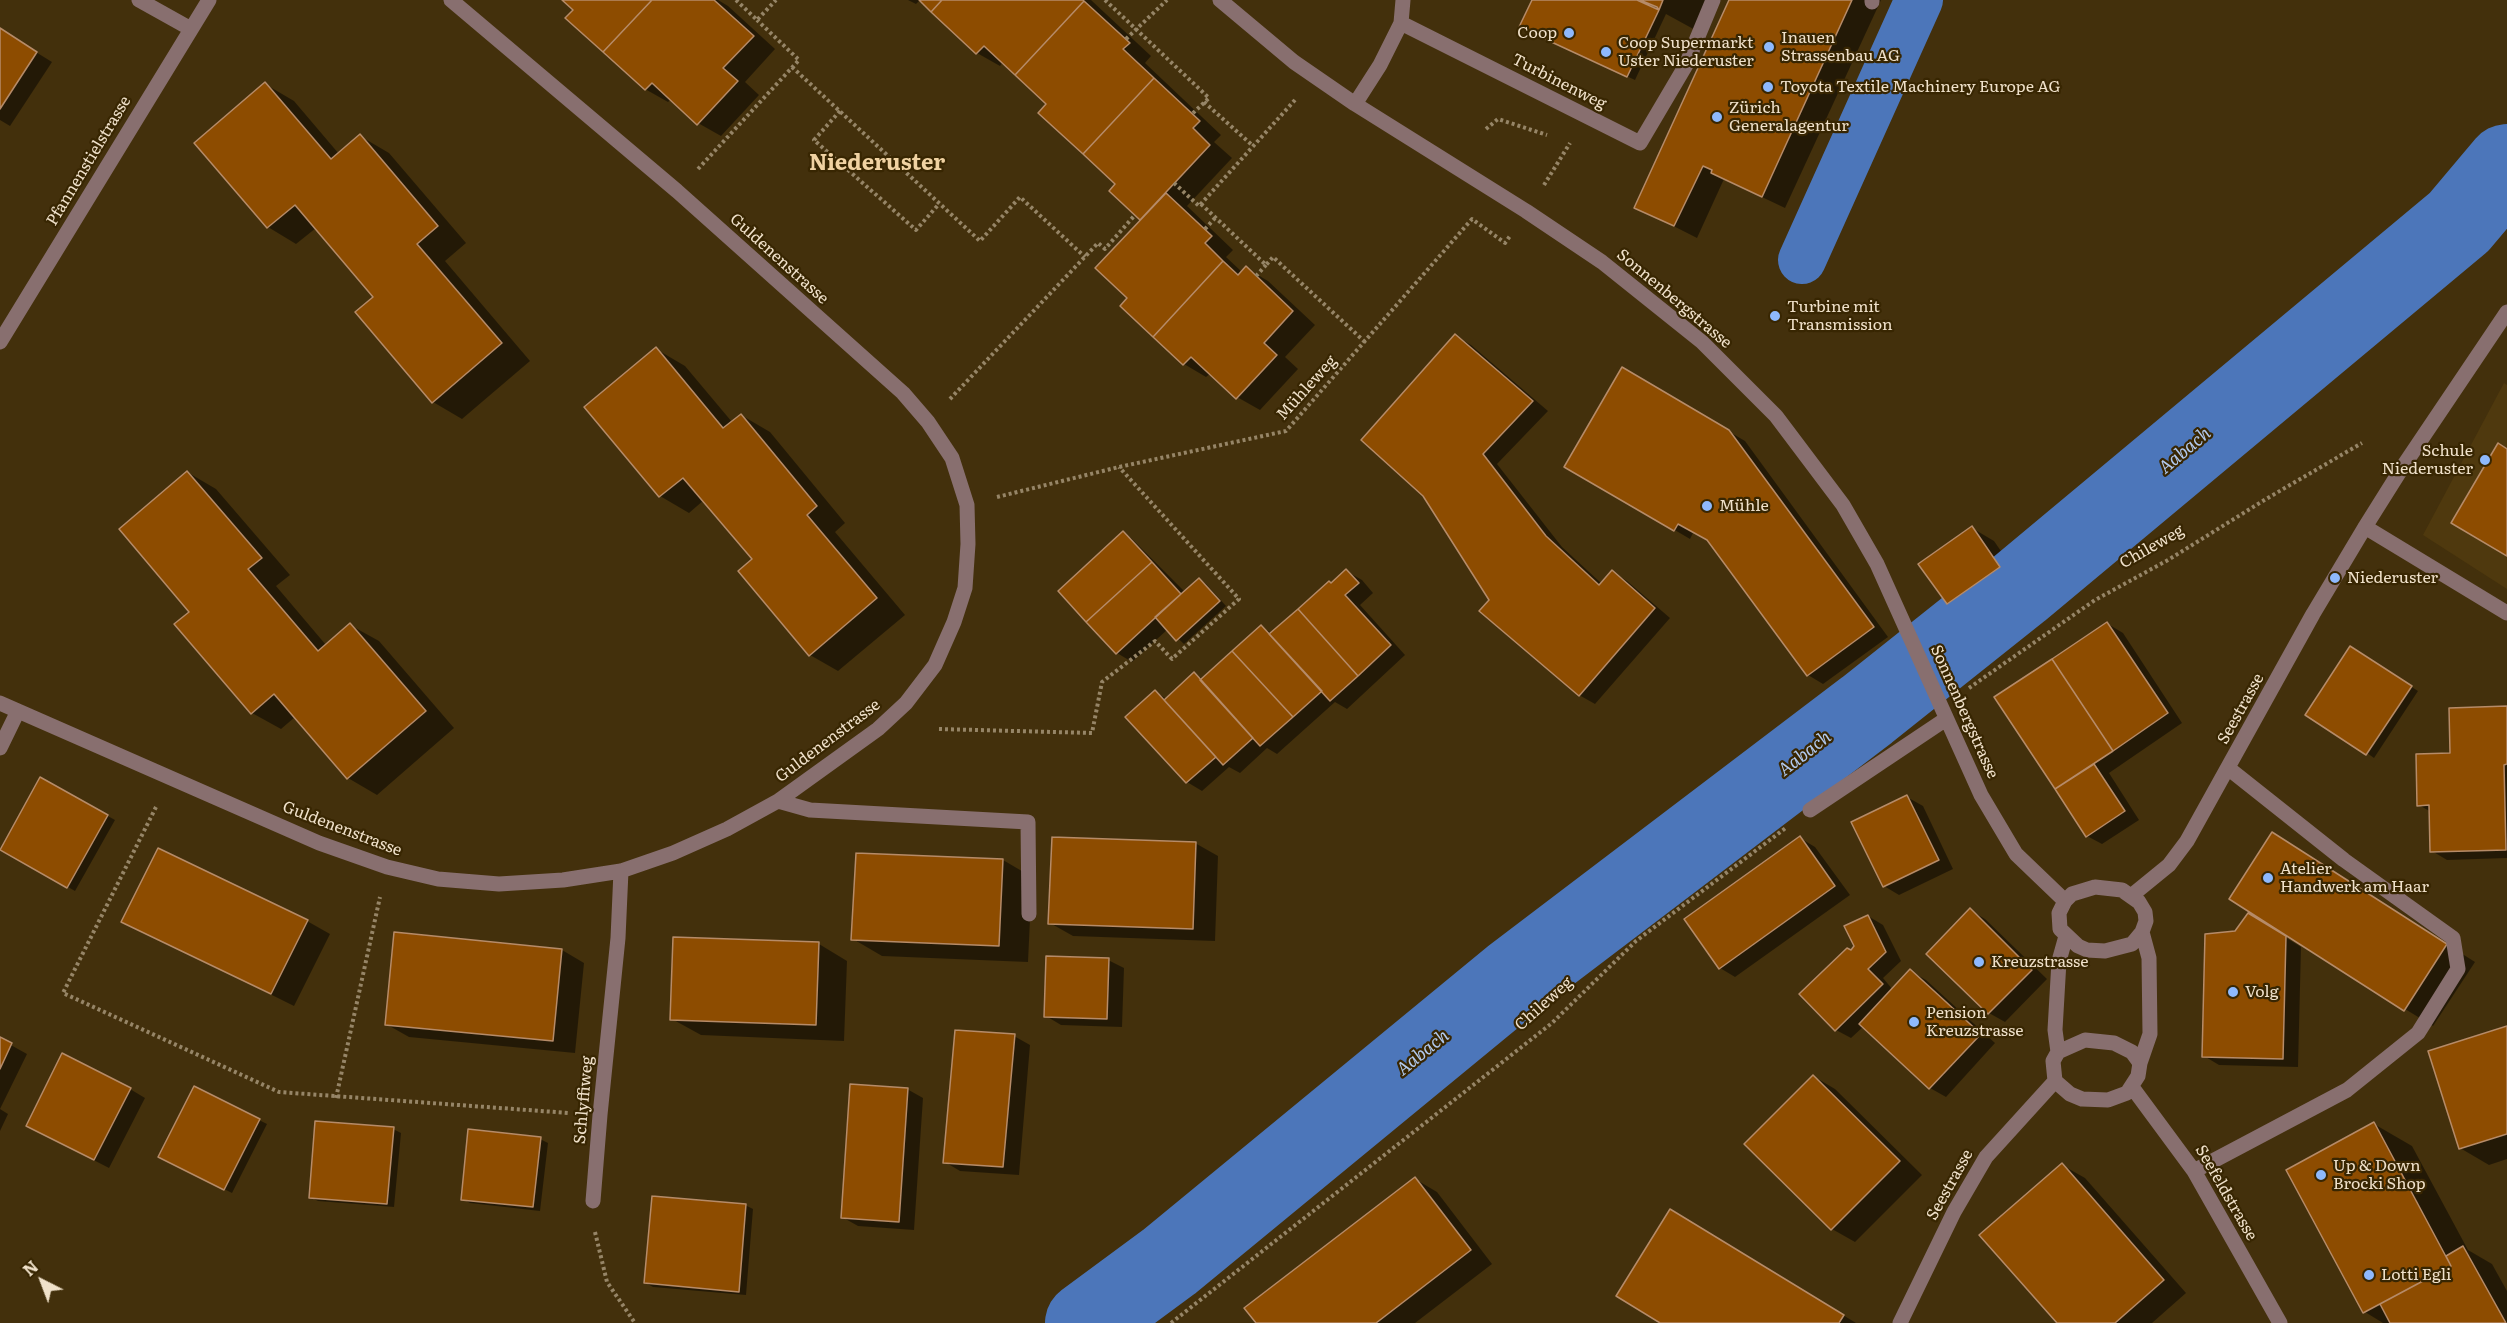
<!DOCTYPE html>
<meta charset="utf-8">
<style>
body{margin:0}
#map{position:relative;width:2507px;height:1323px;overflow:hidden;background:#43300c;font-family:Literata,serif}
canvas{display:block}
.north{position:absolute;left:12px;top:1251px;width:60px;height:60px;-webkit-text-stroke:4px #382602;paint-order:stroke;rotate:318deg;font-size:16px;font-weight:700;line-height:24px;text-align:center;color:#f0e1ca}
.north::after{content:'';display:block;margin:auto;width:21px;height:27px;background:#f0e1ca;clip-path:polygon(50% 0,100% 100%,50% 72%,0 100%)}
</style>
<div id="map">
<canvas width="2507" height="1323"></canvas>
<div class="north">N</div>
</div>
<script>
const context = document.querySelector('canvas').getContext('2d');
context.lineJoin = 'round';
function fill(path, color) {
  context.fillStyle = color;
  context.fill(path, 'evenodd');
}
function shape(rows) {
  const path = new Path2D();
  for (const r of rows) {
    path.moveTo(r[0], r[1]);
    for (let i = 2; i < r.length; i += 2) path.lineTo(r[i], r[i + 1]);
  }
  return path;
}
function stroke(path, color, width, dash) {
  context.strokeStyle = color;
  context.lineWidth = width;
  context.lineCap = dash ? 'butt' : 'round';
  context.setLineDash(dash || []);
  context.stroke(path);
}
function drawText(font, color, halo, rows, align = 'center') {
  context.font = font + ' Literata,serif';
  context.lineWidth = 4.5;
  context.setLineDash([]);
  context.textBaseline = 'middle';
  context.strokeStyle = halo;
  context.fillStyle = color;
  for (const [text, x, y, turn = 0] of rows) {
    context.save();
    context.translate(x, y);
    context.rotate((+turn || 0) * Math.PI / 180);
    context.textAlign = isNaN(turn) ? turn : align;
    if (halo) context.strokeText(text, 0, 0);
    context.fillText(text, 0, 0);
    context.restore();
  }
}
fill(shape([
 [2504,383,2507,385,2507,589,2423,535]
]), '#4f390e');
fill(shape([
 [564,0,718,0,728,6,775,49,745,82,759,95,721,136,698,123,671,99,668,102,645,89],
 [908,0,920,0,916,4],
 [921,0,1091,0,1151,56,1145,63,1221,135,1214,142,1232,158,1187,206,1233,250,1226,257,1242,272,1246,268,1268,281,1315,325,1285,357,1298,369,1260,410,1237,397,1211,373,1206,377,1184,364,1129,298,1142,220,1111,191,1117,184,1048,104,1003,62,1000,66,977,53],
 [1533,0,1711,0,1697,31,1666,14,1635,80,1528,31],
 [1731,0,1881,0,1785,208,1724,179,1697,238,1636,207],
 [0,30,52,62,10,126,0,120],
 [265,84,294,101,339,154,360,136,389,153,466,243,445,261,530,361,462,419,433,402,357,312,375,297,316,228,296,244,268,227],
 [1456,336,1471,345,1548,411,1497,464,1562,547,1602,584,1612,572,1627,581,1670,618,1595,704,1579,695,1491,600],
 [656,349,685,366,732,422,741,415,770,432,845,523,835,532,905,615,838,671,810,655,754,559,704,500,689,513,660,496],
 [1622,369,1745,441,1888,637,1823,684,1808,675,1708,539,1694,531,1690,539,1566,466],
 [187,472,216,489,290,575,276,586,326,645,350,625,379,641,454,728,377,795,348,778,295,717,281,729,252,713,192,612],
 [1972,528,1994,541,2021,580,1970,616,1948,603],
 [1123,533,1131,538,1185,592,1199,579,1206,584,1226,606,1184,644,1168,629,1132,662,1117,653,1060,591],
 [1346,571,1362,580,1373,593,1360,605,1405,655,1347,709,1335,702,1277,754,1267,748,1240,773,1229,767,1202,791,1187,782,1155,692,1167,699,1194,674,1203,679,1261,627,1272,633],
 [2108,624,2123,633,2182,723,2109,773,2139,820,2102,844,2087,836,1996,697],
 [2357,652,2418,691,2374,758,2367,753],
 [2507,708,2507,858,2447,860,2432,851,2431,812,2419,805,2452,755],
 [41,779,115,820,75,891,1,849],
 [1907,797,1923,806,1953,869,1899,895,1884,886],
 [2273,834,2475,962,2433,1026,2405,1009],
 [1800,838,1815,847,1850,895,1735,977,1720,968],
 [1195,843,1218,856,1215,941,1073,936,1050,923],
 [857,854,1003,860,1032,877,1028,962,882,956,853,939],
 [1970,910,1985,919,2047,979,2005,1022,1989,1013,1928,954],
 [1868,916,1883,925,1901,961,1883,978,1893,990,1910,971,1926,980,1995,1043,1946,1097,1930,1088,1864,1026,1851,1038,1836,1030,1852,952],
 [123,921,307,921,330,934,294,1006],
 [2264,924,2301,947,2298,1067,2219,1065,2204,1056,2235,932],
 [819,944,847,961,844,1041,701,1035,672,1019],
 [562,950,584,963,575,1053,409,1037,386,1024],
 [1108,960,1124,968,1122,1027,1061,1025,1046,1016],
 [2507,1027,2507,1159,2489,1165,2460,1148],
 [1014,1036,1030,1045,1019,1175,960,1171,945,1162],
 [0,1039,27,1054,0,1109,8,1114,0,1131],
 [1813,1076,1835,1089,1922,1175,1855,1242,1832,1229,1746,1144],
 [130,1089,145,1098,109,1168,43,1134],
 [907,1089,923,1098,914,1230,858,1226,842,1217],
 [259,1120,267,1124,232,1193,168,1161],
 [2374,1124,2412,1146,2468,1250,2492,1264,2507,1291,2507,1323,2383,1323,2365,1312,2288,1171],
 [393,1129,401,1133,394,1207,318,1201,310,1197],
 [540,1139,548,1143,540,1211,470,1203,463,1199],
 [2062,1165,2085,1178,2186,1293,2152,1323,2059,1323],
 [1415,1179,1437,1192,1492,1264,1415,1323,1258,1323],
 [745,1205,753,1209,746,1295,653,1287,646,1283],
 [1693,1224,1856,1323,1663,1323]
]), '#0007');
stroke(shape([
 [1802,260,1919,0]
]), '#4c76ba', 48);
stroke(shape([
 [1086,1323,1170,1261,1514,978,1867,710,2019,589,2459,222,2507,165]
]), '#4c76ba', 82);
const building = shape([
 [562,0,652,0,603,52,565,18,573,10,562,0],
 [652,0,714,0,754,36,723,68,738,81,697,125,652,83,645,90,603,52,652,0],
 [919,0,942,0,931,12,919,0],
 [942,0,1083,0,1084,1,1015,75,984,46,976,54,931,12,942,0],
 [1532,0,1637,0,1659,10,1627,77,1519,27,1532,0],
 [1640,0,1663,0,1659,10,1657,7,1640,0],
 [1729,0,1852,0,1762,197,1711,173,1712,170,1703,166,1674,226,1634,208,1729,0],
 [1084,1,1130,43,1123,49,1154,78,1083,154,1038,113,1046,104,1015,75,1084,1],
 [0,28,37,52,0,109,0,28],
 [1154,78,1200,121,1193,128,1210,145,1140,220,1109,191,1115,184,1083,154,1154,78],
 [265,82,331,159,360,134,438,226,417,244,502,343,432,403,355,312,373,297,295,205,267,228,194,143,265,82],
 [1166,193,1212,236,1205,243,1223,261,1153,337,1120,306,1127,298,1095,268,1166,193],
 [1223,261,1238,275,1246,266,1293,311,1264,343,1277,355,1236,399,1191,357,1183,365,1153,337,1223,261],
 [1455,334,1533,401,1483,454,1546,536,1599,585,1612,570,1655,608,1579,696,1479,611,1489,600,1423,496,1361,440,1455,334],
 [656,347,723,428,741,414,817,506,807,515,877,598,809,656,738,571,752,559,683,478,659,497,584,407,656,347],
 [1622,367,1729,430,1874,627,1807,676,1707,540,1678,524,1674,531,1564,467,1622,367],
 [2498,443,2507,449,2507,556,2451,523,2498,443],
 [187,471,262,558,248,569,318,651,350,623,426,711,347,779,274,694,251,714,174,624,189,612,119,529,187,471],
 [1972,526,2000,567,1947,604,1918,564,1972,526],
 [1123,531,1152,562,1086,622,1058,591,1123,531],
 [1152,562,1181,594,1116,654,1086,622,1152,562],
 [1346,569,1359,583,1345,595,1391,645,1358,676,1298,609,1329,581,1331,583,1346,569],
 [1199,578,1220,601,1176,641,1155,617,1199,578],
 [1298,609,1358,676,1330,701,1269,634,1298,609],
 [2107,622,2168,713,2113,751,2052,659,2107,622],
 [1261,625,1322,691,1293,717,1232,651,1261,625],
 [2350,646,2412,686,2366,755,2305,715,2350,646],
 [1232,651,1293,717,1260,746,1200,680,1232,651],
 [2052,659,2113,751,2055,789,1994,697,2052,659],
 [1194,672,1253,738,1223,765,1164,700,1194,672],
 [1155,690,1216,757,1186,783,1125,717,1155,690],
 [2507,706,2507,764,2504,765,2506,850,2430,852,2429,805,2417,806,2416,754,2450,753,2449,708,2507,706],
 [2094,764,2125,811,2086,837,2055,789,2094,764],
 [40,777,108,815,67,888,0,850,40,777],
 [1907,795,1939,860,1883,887,1851,822,1907,795],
 [2272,832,2447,944,2404,1011,2229,899,2272,832],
 [1800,836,1835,886,1719,969,1684,919,1800,836],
 [1052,837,1196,842,1193,929,1048,924,1052,837],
 [158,848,308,920,271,994,121,922,158,848],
 [856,853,1003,859,999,946,851,940,856,853],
 [1970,908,2032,970,1988,1014,1926,954,1970,908],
 [2248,913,2286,936,2283,1059,2202,1057,2205,934,2235,931,2248,913],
 [1868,915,1886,952,1868,969,1883,984,1835,1031,1799,994,1847,948,1851,950,1854,946,1844,926,1868,915],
 [394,932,562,949,553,1041,385,1025,394,932],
 [673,937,819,942,816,1025,670,1020,673,937],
 [1046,956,1109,958,1107,1019,1044,1017,1046,956],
 [1910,969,1981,1034,1929,1089,1859,1024,1910,969],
 [2507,1026,2507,1134,2459,1149,2428,1051,2507,1026],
 [955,1030,1015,1034,1003,1167,943,1163,955,1030],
 [0,1037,12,1043,0,1069,0,1037],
 [62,1053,131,1088,94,1160,26,1126,62,1053],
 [1813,1075,1900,1161,1831,1230,1744,1144,1813,1075],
 [850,1084,908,1088,899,1222,841,1218,850,1084],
 [194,1086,260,1119,224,1190,158,1157,194,1086],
 [315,1121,394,1127,387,1204,309,1198,315,1121],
 [2374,1122,2451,1266,2363,1313,2286,1170,2374,1122],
 [468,1129,541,1137,533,1207,461,1200,468,1129],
 [2062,1163,2164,1280,2115,1323,2057,1323,1979,1235,2062,1163],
 [1415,1177,1471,1250,1376,1323,1256,1323,1244,1308,1415,1177],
 [652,1196,746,1204,739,1292,644,1283,652,1196],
 [1670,1209,1844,1315,1839,1323,1660,1323,1616,1296,1670,1209],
 [2463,1246,2506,1323,2390,1323,2380,1304,2451,1266,2446,1256,2463,1246]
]);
fill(building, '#8d4c00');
stroke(building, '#b68b68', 1.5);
stroke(shape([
 [736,0,757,20,776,0],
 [1105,0,1209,98,1192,114],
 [1126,39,1167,0],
 [792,67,980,241,1020,197,1085,257],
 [1204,102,1253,146],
 [840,111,814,140,916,230,939,204],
 [1486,129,1498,119,1547,135],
 [698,169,799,60,757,20],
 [1174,183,1199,206,1295,100],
 [1544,185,1570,143],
 [1201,204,1266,265,1273,257,1365,342],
 [1205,229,1215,218],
 [1256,276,1266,265],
 [950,399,1098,243,1105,249,1135,215],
 [997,497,1119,467,1286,431,1472,219,1505,243,1510,236],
 [1969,688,2095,600,2168,560,2266,499,2362,443],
 [939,729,1092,733,1102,682,1155,641,1172,659,1239,599,1119,467],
 [156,807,63,993,279,1092,569,1113],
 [336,1098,380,897],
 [595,1232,607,1282,635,1323],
 [1171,1323,1552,1023,1636,941,1787,827]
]), '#968567', 4, [3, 3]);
stroke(shape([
 [139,0,191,29],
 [1220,0,1294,62,1355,104,1526,211,1602,262,1702,342,1776,416,1843,505,1877,564,1981,795,2016,854,2065,901],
 [1872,2,1872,0],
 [1401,23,1640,143,1686,65,1713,0],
 [1355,104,1380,65,1401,23,1403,0],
 [0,342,209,0],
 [2365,527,2507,613],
 [0,703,319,843,387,867,438,879,499,884,563,880,621,871,673,853,727,829,778,801,878,729,906,703,935,665,954,622,965,588,968,544,967,505,952,458,928,422,903,393,677,191,451,0],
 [0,748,18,711],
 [778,801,810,810,1028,822,1029,914],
 [1810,810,1946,719],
 [2095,887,2122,890,2139,902,2145,912,2146,921,2142,932,2132,944,2105,951,2087,950,2078,946,2060,929,2059,913,2065,901,2072,894,2095,887],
 [2131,896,2169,865,2187,841,2313,614,2365,527,2402,468,2507,312],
 [2085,1040,2114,1043,2132,1052,2140,1063,2138,1076,2127,1093,2108,1100,2082,1099,2070,1094,2055,1081,2053,1061,2058,1052,2085,1040],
 [2058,1052,2055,1030,2059,961,2066,936],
 [2140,1063,2150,1034,2149,958,2142,932],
 [2132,1087,2194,1171,2280,1323],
 [2194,1171,2347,1090,2418,1033,2458,969,2453,938,2344,860,2228,768],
 [593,1201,600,1115,618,938,621,871],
 [1900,1323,1954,1212,1986,1157,2055,1081]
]), '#886f6f', 15);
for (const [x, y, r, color] of [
 [1569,33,6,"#8eb9fd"],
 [1769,47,6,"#8eb9fd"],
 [1606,52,6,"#8eb9fd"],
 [1768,87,6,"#8eb9fd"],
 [1717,117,6,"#8eb9fd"],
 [1775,316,6,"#8eb9fd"],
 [2485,460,6,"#8eb9fd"],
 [1707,506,6,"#8eb9fd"],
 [2335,578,6,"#8eb9fd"],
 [2268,878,6,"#8eb9fd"],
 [1979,962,6,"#8eb9fd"],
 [2233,992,6,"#8eb9fd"],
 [1914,1022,6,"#8eb9fd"],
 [2321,1175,6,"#8eb9fd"],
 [2369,1275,6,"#8eb9fd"]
]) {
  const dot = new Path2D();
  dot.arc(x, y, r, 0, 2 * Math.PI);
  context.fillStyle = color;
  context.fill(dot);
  stroke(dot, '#382602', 2);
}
drawText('16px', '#f0e1ca', '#382602', [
 ["Coop",1557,33,"right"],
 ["Inauen",1781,38],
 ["Strassenbau AG",1781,56],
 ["Coop Supermarkt",1618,43],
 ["Uster Niederuster",1618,61],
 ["Toyota Textile Machinery Europe AG",1780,87],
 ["Zürich",1729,108],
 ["Generalagentur",1729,126],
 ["Turbine mit",1787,307],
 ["Transmission",1787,325],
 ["Schule",2473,451,"right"],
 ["Niederuster",2473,469,"right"],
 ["Mühle",1719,506],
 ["Niederuster",2347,578],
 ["Atelier",2280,869],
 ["Handwerk am Haar",2280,887],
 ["Kreuzstrasse",1991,962],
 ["Volg",2245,992],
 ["Pension",1926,1013],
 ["Kreuzstrasse",1926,1031],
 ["Up & Down",2333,1166],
 ["Brocki Shop",2333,1184],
 ["Lotti Egli",2381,1275]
], 'left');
drawText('16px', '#f0e1ca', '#382602', [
 ["Turbinenweg",1559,82,27],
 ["Pfannenstielstrasse",89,161,-59],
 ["Guldenenstrasse",779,259,42],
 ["Sonnenbergstrasse",1674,299,40],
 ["Mühleweg",1307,388,-48],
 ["Chileweg",2152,547,-30],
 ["Seestrasse",2241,709,-61],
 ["Sonnenbergstrasse",1964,712,66],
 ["Guldenenstrasse",828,741,-37],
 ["Guldenenstrasse",342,829,21],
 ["Chileweg",1544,1004,-42],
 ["Schlyffiweg",584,1100,-85],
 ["Seestrasse",1950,1185,-61],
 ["Seefeldstrasse",2226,1193,60]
]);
drawText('italic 18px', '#b1c9ee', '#382602', [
 ["Aabach",2185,451,-40],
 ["Aabach",1805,754,-38],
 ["Aabach",1423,1053,-39]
]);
drawText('bold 22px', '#f0d2a2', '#382602', [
 ["Niederuster",877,164]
]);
</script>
